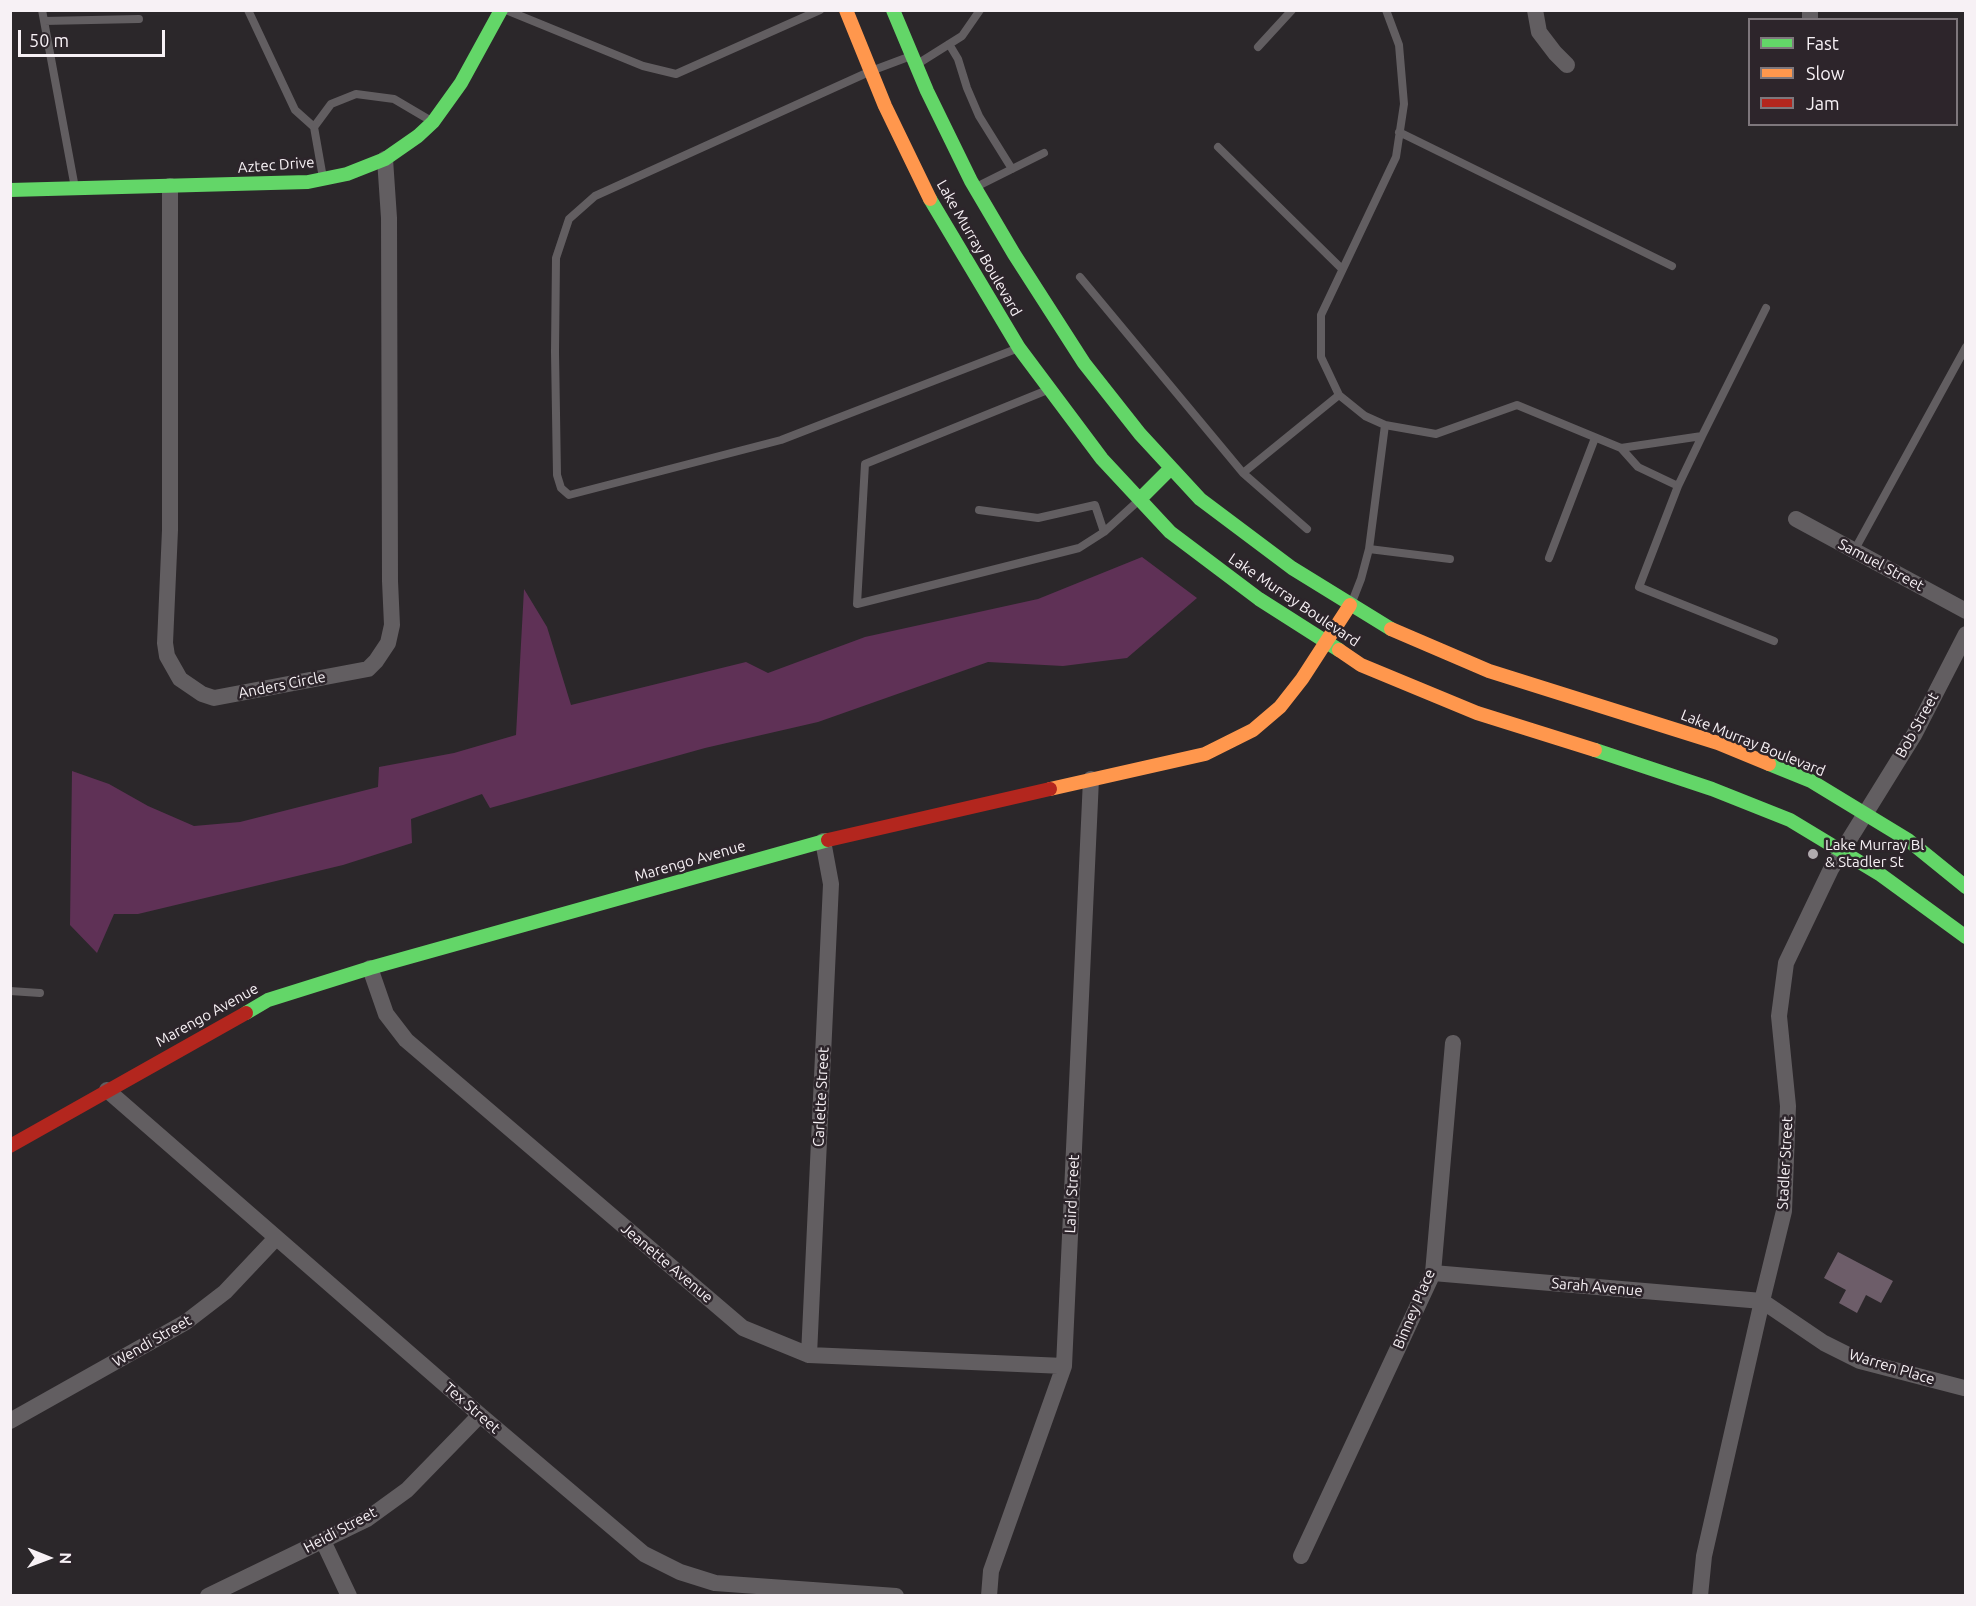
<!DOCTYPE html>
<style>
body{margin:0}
#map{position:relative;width:1976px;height:1606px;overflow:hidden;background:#2b272a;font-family:Ubuntu,sans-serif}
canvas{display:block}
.frame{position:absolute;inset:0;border:12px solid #f7f1f5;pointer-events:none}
.legend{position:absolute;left:1748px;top:18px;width:210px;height:108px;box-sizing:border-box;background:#2d252b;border:2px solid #7e777c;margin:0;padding:8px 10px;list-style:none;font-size:18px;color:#f7f1f5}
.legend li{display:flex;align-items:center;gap:12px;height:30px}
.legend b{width:30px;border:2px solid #7e777c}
.north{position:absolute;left:18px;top:1528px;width:60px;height:60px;-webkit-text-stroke:4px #2d252b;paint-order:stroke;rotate:91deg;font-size:16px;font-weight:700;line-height:24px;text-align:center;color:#f7f1f5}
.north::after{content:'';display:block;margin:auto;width:21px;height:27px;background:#f7f1f5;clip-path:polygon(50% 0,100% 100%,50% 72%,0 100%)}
.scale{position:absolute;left:18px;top:30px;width:147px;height:27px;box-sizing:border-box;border:3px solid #f7f1f5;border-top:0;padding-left:8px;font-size:18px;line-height:21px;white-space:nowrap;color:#f7f1f5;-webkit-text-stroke:4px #2d252b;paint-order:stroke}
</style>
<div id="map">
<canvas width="1976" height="1606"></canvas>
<div class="frame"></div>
<ul class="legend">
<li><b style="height:8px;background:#63d668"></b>Fast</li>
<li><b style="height:8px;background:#ff974d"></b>Slow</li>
<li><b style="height:8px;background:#b3261e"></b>Jam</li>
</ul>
<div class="north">N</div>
<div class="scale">50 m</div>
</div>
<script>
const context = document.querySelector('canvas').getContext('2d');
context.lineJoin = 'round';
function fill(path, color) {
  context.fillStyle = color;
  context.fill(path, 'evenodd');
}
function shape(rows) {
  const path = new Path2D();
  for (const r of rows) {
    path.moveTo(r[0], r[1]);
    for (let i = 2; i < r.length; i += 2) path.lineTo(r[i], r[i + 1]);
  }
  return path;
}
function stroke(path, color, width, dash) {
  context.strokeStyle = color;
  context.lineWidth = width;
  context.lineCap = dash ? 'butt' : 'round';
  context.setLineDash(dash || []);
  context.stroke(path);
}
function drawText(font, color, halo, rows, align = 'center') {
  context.font = font + ' Ubuntu,sans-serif';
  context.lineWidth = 5;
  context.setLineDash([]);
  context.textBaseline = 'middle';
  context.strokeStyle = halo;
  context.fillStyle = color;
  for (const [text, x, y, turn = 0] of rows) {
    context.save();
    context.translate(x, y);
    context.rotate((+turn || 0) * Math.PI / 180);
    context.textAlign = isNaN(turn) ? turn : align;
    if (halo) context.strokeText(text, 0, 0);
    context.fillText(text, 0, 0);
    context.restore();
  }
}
fill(shape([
 [1142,557,1197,598,1127,658,1063,666,988,662,818,722,705,748,490,808,482,794,411,819,412,843,343,865,138,914,114,914,97,953,70,925,72,771,109,784,148,806,194,826,240,822,378,787,379,767,454,753,516,735,524,589,547,627,571,705,746,662,768,673,865,637,1038,599]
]), '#5f3156');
fill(shape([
 [1838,1252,1893,1281,1881,1303,1866,1295,1857,1313,1839,1303,1846,1290,1824,1278]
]), '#6d5d69');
stroke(shape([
 [42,10,75,188],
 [248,10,295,110,314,127,323,178],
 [506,10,643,66,676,74,820,10],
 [44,21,139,19],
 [949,44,958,59,967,88,979,116,1012,169],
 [1258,47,1292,10],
 [911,56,871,71,595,196,569,219,556,258,555,352,557,475,561,488,569,495,781,440,1016,349],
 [919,63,962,36,980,10],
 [314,127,331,104,356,94,394,99,433,122],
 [1399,132,1672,266],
 [1218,147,1342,269],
 [978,186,1044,153],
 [1080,277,1243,473,1307,529],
 [1045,391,865,464,857,604,1079,548,1104,532,1137,502],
 [1385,425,1436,434,1517,405,1621,448,1702,436,1766,308],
 [1621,448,1638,467,1678,486,1702,436],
 [1243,473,1339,395],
 [1678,486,1639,587,1774,641],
 [979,510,1038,518,1095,505,1104,532],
 [1369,549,1450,559],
 [1854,551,1966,347],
 [1549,558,1595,438],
 [1352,602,1361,579,1369,549,1385,425,1365,416,1339,395,1321,357,1321,315,1396,157,1404,104,1399,45,1386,10],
 [10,991,40,993]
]), '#625e61', 8);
stroke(shape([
 [1535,10,1539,32,1555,53,1567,65],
 [1810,20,1810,10],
 [170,186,170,530,165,643,167,656,180,679,202,694,214,698,368,669,376,661,388,643,392,625,390,581,389,218,385,159],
 [1796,519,1966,611],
 [370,968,386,1014,406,1040,743,1328,809,1355,1064,1366],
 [107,1090,480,1415,644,1554,680,1572,715,1583,896,1596],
 [1433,1273,1762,1301,1824,1343,1860,1361,1964,1388],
 [809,1355,831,884,823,841],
 [10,1421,186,1322,225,1292,276,1238],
 [323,1541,349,1596],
 [1301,1556,1433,1273,1453,1043],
 [208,1596,367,1519,407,1490,480,1415],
 [989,1596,991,1571,1064,1366,1091,779],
 [1700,1596,1704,1556,1762,1301,1784,1211,1788,1106,1779,1016,1786,963,1831,869,1914,735,1966,634]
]), '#625e61', 16);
stroke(shape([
 [893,10,927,91,971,181,1014,254,1084,363,1140,434,1200,499,1292,568,1391,629],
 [10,190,308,182,347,174,385,159,418,136,433,122,461,83,501,10],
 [930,199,1019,348,1102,459,1170,532,1259,599,1339,650],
 [1140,499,1171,468],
 [1595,750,1712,789,1790,820,1881,875,1966,937],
 [1769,764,1811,781,1908,840,1966,887],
 [246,1013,268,1000,370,968,828,840]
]), '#63d668', 14);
stroke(shape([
 [846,10,885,106,930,199],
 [1391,629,1489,671,1718,743,1769,764],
 [1339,650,1361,665,1477,713,1595,750],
 [1050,789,1205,754,1253,730,1280,707,1302,679,1350,605]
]), '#ff974d', 14);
stroke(shape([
 [828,840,1050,789],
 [10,1146,246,1013]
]), '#b3261e', 14);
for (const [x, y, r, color] of [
 [1813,854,6,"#b0aaae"]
]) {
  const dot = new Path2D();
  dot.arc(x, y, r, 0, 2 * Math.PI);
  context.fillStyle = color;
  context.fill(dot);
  stroke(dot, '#2d252b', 2);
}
drawText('15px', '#f7f1f5', '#2d252b', [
 ["Aztec Drive",276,165,-4],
 ["Lake Murray Boulevard",979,248,60],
 ["Samuel Street",1881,565,28],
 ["Lake Murray Boulevard",1294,600,34],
 ["Anders Circle",282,685,-11],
 ["Bob Street",1917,725,-61],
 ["Lake Murray Boulevard",1753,743,22],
 ["Marengo Avenue",690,861,-16],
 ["Marengo Avenue",207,1015,-29],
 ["Carlette Street",821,1097,-87],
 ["Stadler Street",1785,1163,-87],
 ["Laird Street",1072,1194,-87],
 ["Jeanette Avenue",667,1263,40],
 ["Sarah Avenue",1597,1287,5],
 ["Binney Place",1414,1309,-67],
 ["Wendi Street",152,1341,-30],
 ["Warren Place",1892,1367,17],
 ["Tex Street",472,1408,41],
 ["Heidi Street",340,1530,-28]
]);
drawText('15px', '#f7f1f5', '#2d252b', [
 ["Lake Murray Bl",1825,845],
 ["& Stadler St",1825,862]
], 'left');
</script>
